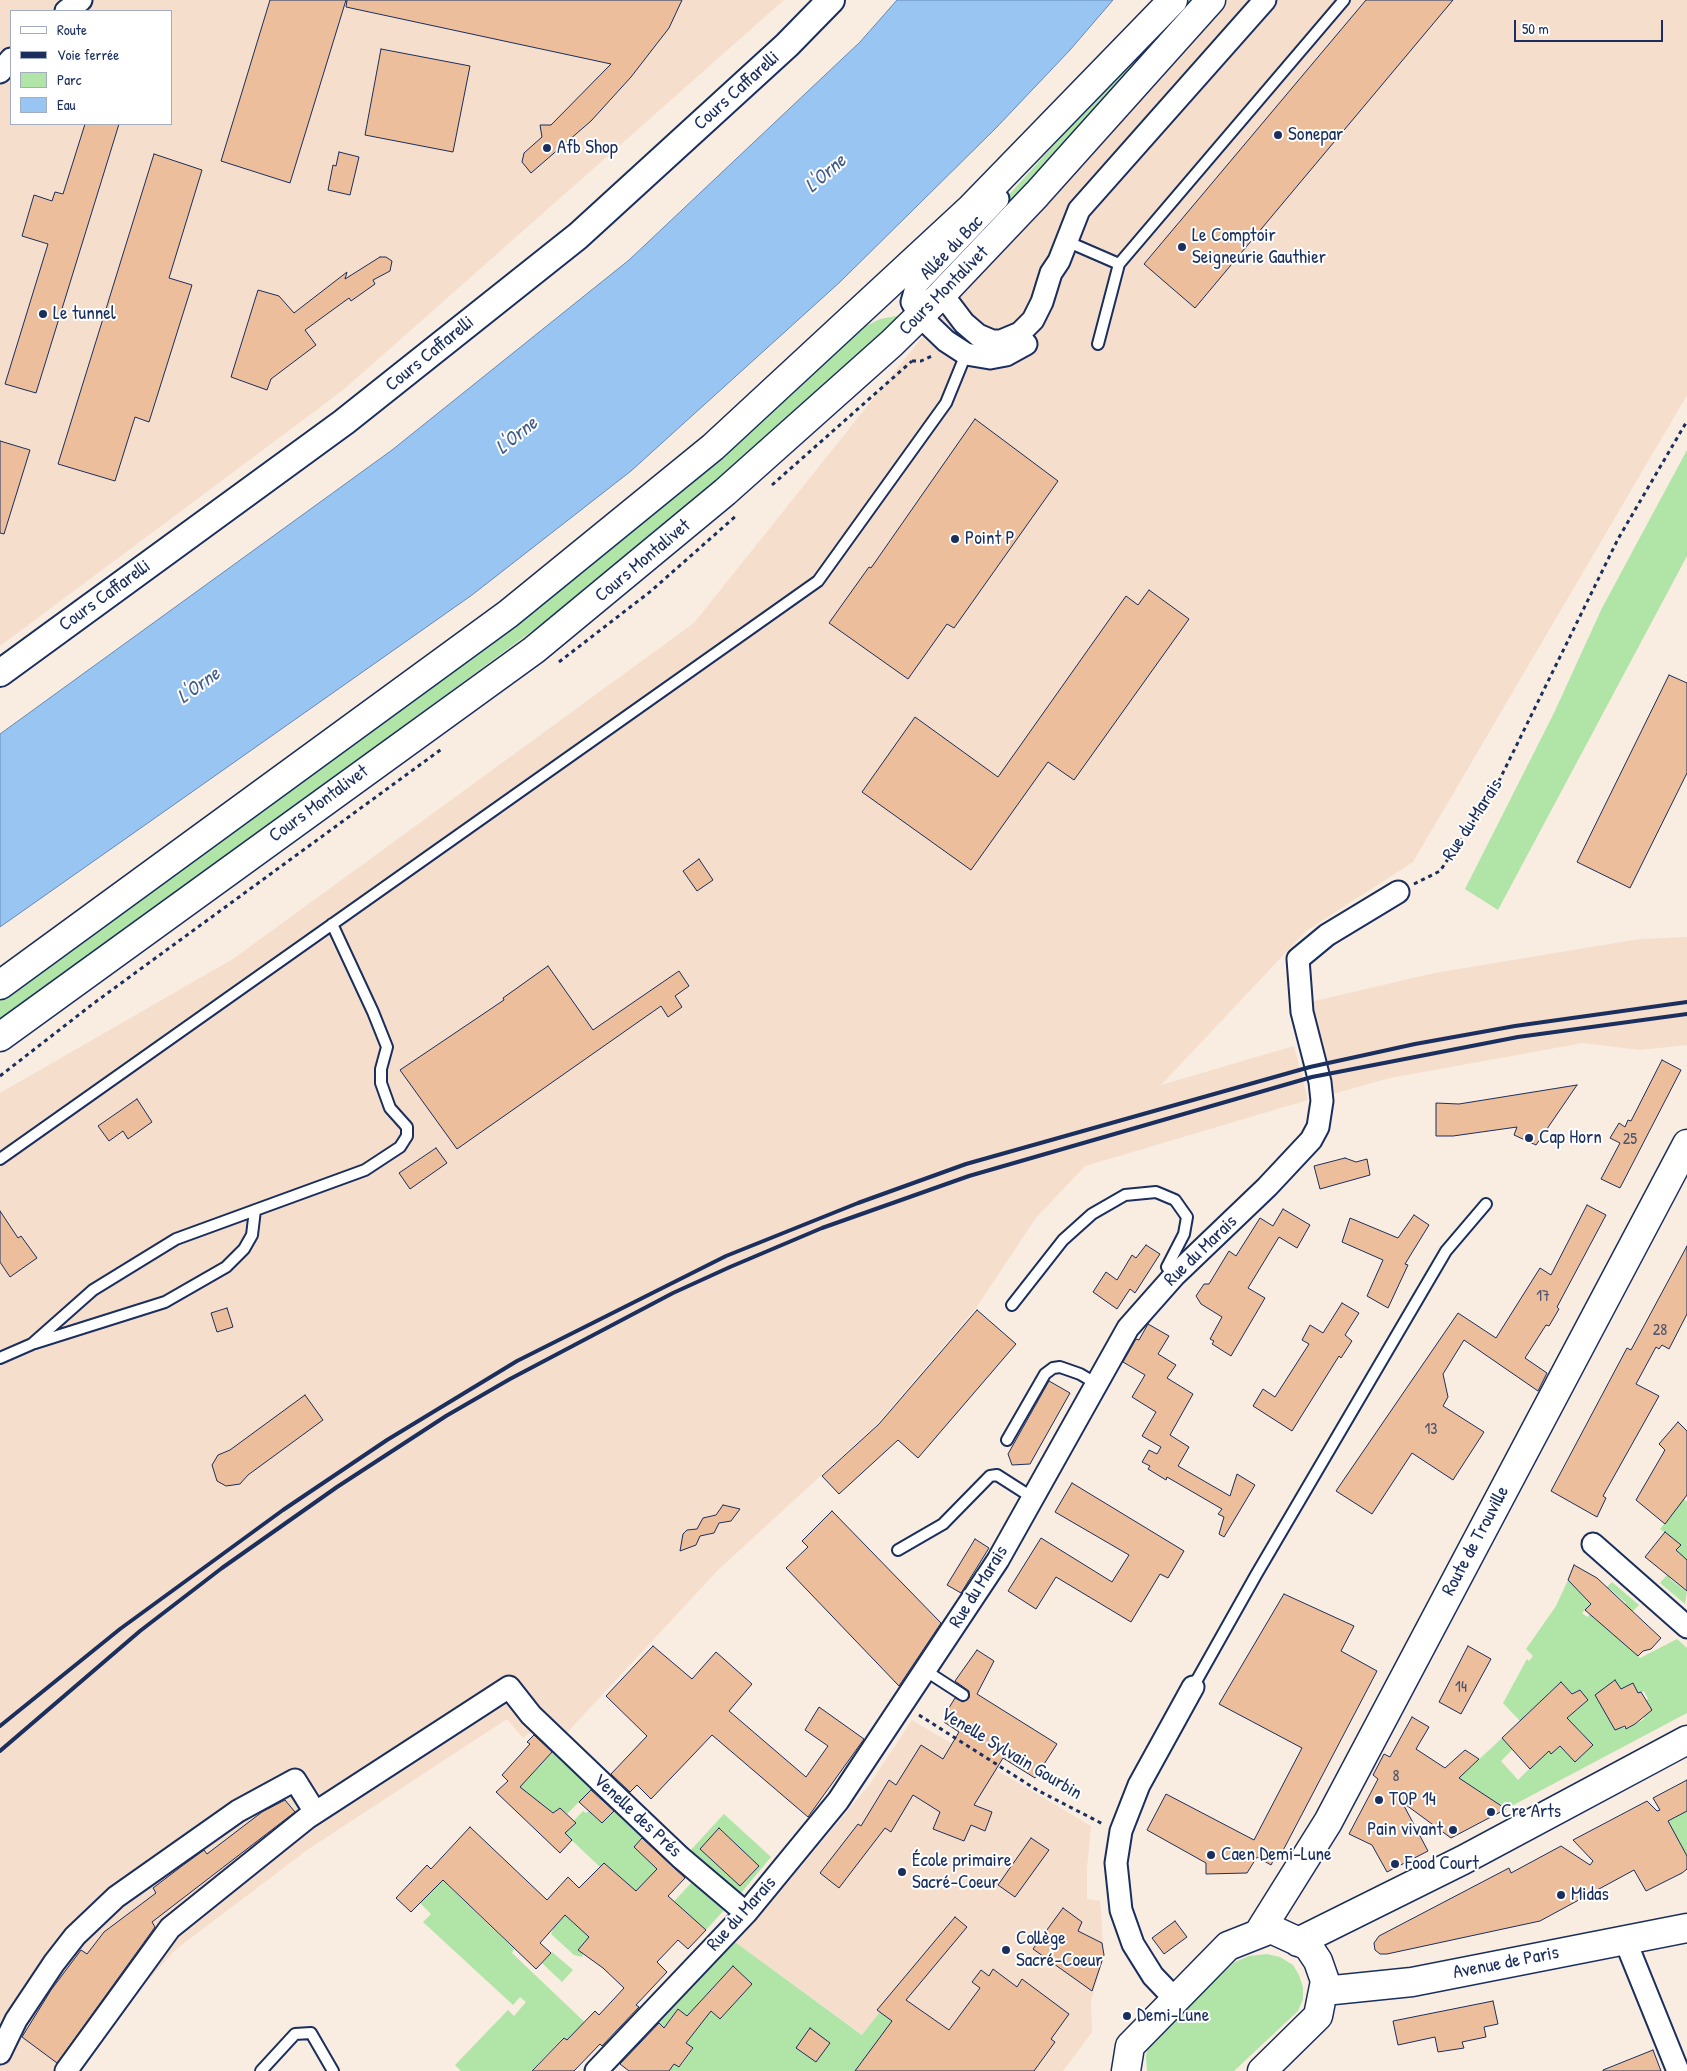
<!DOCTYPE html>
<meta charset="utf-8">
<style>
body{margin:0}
#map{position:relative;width:1687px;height:2071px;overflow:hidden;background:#f9ece1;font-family:"Patrick Hand",sans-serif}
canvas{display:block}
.legend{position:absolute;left:10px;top:10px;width:162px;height:115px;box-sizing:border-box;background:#fff;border:1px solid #a4acbf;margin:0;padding:6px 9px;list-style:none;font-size:15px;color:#1b2f5e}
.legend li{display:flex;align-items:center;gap:10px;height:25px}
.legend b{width:25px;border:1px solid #a4acbf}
.scale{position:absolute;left:1514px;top:20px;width:149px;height:22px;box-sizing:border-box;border:2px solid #1b2f5e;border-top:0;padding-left:6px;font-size:15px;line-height:18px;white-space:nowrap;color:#1b2f5e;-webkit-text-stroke:4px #fff;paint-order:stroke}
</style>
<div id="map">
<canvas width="1687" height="2071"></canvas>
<ul class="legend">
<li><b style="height:6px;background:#fff"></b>Route</li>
<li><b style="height:6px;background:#1b2f5e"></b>Voie ferrée</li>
<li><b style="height:14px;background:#b0e5a7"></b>Parc</li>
<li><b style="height:14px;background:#99c5f2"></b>Eau</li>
</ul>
<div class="scale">50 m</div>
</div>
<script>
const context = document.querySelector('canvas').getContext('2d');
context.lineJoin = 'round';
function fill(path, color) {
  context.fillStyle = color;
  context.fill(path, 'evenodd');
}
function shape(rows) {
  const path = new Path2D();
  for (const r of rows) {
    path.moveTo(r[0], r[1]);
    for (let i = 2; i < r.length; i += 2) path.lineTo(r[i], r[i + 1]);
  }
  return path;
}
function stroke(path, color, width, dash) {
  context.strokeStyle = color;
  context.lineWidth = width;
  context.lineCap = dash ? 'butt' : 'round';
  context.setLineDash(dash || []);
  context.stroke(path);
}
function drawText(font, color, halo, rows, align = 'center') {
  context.font = font + ' "Patrick Hand",sans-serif';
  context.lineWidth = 4;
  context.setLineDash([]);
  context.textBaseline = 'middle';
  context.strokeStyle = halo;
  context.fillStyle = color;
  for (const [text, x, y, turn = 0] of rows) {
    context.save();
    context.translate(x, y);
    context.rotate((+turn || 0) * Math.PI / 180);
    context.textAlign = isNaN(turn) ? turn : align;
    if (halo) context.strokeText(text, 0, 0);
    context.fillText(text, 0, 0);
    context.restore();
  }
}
fill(shape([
 [0,0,784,0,342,391,0,646],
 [11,11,171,11,171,124,11,124],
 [1224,0,1687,0,1687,395,1413,862,1306,931,1161,1085,1294,1046,1308,1100,1085,1166,1035,1219,976,1308,877,1424,718,1570,563,1737,546,1721,523,1738,507,1719,307,1850,175,1950,143,1986,77,2071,0,2071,0,1093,233,959,694,623,944,310],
 [1687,937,1687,1045,1640,1050,1583,1043,1390,1078,1332,1094,1310,1002,1435,973,1640,939],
 [912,1720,1091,1826,1087,1868,1087,1899,1100,1901,1104,1956,1091,2001,1092,2032,1063,2071,958,2071,863,2035,735,1942,763,1912,870,1784]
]), '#f5decc');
fill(shape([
 [1185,0,1199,0,953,269,931,286,933,279,987,219],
 [902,315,779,430,574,600,0,1024,0,999,496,634,866,326,880,319],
 [1687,450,1687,556,1498,910,1465,889,1554,713,1602,608],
 [1684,1499,1687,1502,1687,1560,1670,1579,1687,1592,1685,1604,1660,1583,1679,1561,1673,1555,1681,1545,1660,1529],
 [1568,1580,1590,1604,1612,1582,1639,1605,1612,1632,1640,1658,1677,1639,1687,1648,1687,1713,1506,1809,1459,1778,1502,1738,1512,1750,1501,1761,1518,1780,1548,1750,1551,1753,1560,1746,1575,1762,1593,1745,1577,1728,1561,1717,1572,1706,1576,1711,1588,1700,1580,1690,1572,1694,1561,1682,1520,1721,1503,1703,1527,1659,1529,1661,1533,1656,1526,1649,1556,1606],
 [1610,1589,1626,1603,1622,1609,1594,1611,1587,1617,1582,1613,1591,1604,1594,1608],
 [1614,1680,1621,1689,1638,1694,1644,1691,1648,1699,1646,1701,1644,1719,1627,1729,1621,1727,1615,1730,1610,1721,1623,1702,1610,1683],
 [556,1748,595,1786,567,1814,560,1808,553,1813,543,1805,539,1810,506,1779,523,1783],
 [615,1810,643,1837,634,1847,647,1859,659,1848,673,1861,658,1877,643,1884,635,1892,604,1863,600,1867,563,1832,583,1811,586,1813,589,1811,602,1823],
 [1687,1811,1687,1856,1668,1821],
 [724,1814,771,1857,741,1893,732,1893,732,1887,729,1884,696,1861,699,1858,696,1854,692,1857,688,1853],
 [719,1828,759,1866,740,1886,700,1849],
 [436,1874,514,1949,512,1953,594,2031,575,2032,567,2040,563,2038,531,2071,461,2071,455,2065,508,2010,514,2016,526,2002,520,1997,513,2005,423,1922,431,1914,420,1903],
 [694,1880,726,1908,706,1930,663,1913],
 [565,1915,589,1937,582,1957,574,1955,551,1934,554,1927],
 [735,1942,862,2035,880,2012,892,2021,855,2071,668,2071,675,2063,680,2067,693,2049,686,2043,700,2025,678,2009,664,2028,659,2023],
 [733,1966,752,1984,720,2019,701,2001],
 [552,1952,573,1970,562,1982,542,1963],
 [1267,1954,1280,1957,1293,1965,1299,1975,1303,1987,1303,1999,1298,2011,1234,2071,1147,2071,1146,2056,1149,2044,1235,1962,1249,1956]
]), '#b0e5a7');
const water = shape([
 [897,0,1113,0,1070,50,996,128,840,282,631,471,472,595,0,927,0,734,392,450,629,260,860,42,897,0]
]);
fill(water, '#99c5f2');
stroke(water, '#6789b7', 1);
const building = shape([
 [270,0,346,0,290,183,221,161,270,0],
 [347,0,682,0,669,28,631,77,591,121,531,173,522,162,524,153,542,137,540,125,551,125,611,64,346,7,347,0],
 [1366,0,1453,0,1195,308,1144,264,1366,0],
 [381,49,470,66,453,152,365,135,381,49],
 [85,124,119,124,36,393,5,384,48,244,22,236,34,195,52,201,55,192,63,194,85,124],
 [339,152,359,157,350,195,328,190,333,165,336,166,339,152],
 [154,154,202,170,169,278,192,285,149,422,135,417,115,481,58,464,154,154],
 [380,257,386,257,392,261,390,271,373,280,375,284,351,301,349,298,305,330,316,345,271,379,267,390,231,377,258,290,279,296,294,313,347,272,345,279,380,257],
 [975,419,1058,481,954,628,947,624,908,679,829,623,869,567,871,568,975,419],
 [0,441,30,450,4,534,0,533,0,441],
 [1149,590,1189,619,1074,780,1048,762,971,870,862,792,915,717,998,777,1126,596,1138,605,1149,590],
 [1669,675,1687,683,1687,773,1630,888,1577,862,1669,675],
 [699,859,713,880,697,891,683,871,699,859],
 [548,966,593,1030,679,971,689,986,675,996,682,1007,668,1017,661,1006,457,1149,400,1070,504,1000,503,998,548,966],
 [1662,1060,1681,1070,1620,1188,1601,1179,1620,1143,1610,1138,1619,1123,1625,1127,1628,1120,1631,1121,1662,1060],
 [1577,1085,1536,1145,1514,1135,1517,1127,1453,1136,1436,1136,1436,1103,1459,1104,1577,1085],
 [137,1099,152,1122,128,1139,123,1131,109,1141,98,1126,137,1099],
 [436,1148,447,1163,410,1189,399,1173,436,1148],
 [1345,1158,1356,1162,1367,1159,1370,1175,1320,1189,1314,1166,1345,1158],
 [1587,1205,1606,1215,1557,1307,1559,1309,1549,1326,1546,1325,1525,1358,1547,1373,1538,1391,1464,1340,1443,1374,1448,1397,1443,1406,1484,1432,1453,1480,1412,1453,1372,1514,1336,1491,1458,1313,1496,1338,1540,1268,1551,1275,1587,1205],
 [1283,1209,1310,1225,1297,1248,1279,1237,1248,1288,1265,1298,1231,1356,1212,1344,1214,1341,1210,1339,1222,1317,1201,1304,1196,1296,1204,1284,1209,1284,1229,1251,1236,1256,1260,1218,1273,1226,1283,1209],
 [0,1211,18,1238,21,1236,37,1258,10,1277,0,1262,0,1211],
 [1414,1215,1429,1225,1405,1264,1408,1265,1388,1308,1367,1296,1383,1260,1342,1242,1350,1218,1398,1238,1414,1215],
 [1146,1245,1160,1254,1135,1293,1130,1289,1117,1309,1093,1292,1106,1272,1117,1280,1132,1255,1136,1258,1146,1245],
 [1687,1246,1687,1314,1669,1349,1662,1345,1659,1349,1656,1347,1636,1384,1659,1396,1603,1496,1606,1498,1597,1517,1551,1491,1627,1348,1631,1350,1687,1246],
 [1342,1303,1359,1313,1345,1335,1352,1341,1341,1358,1339,1356,1292,1431,1253,1406,1263,1389,1275,1397,1309,1344,1302,1340,1310,1325,1323,1333,1342,1303],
 [227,1308,233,1327,217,1332,211,1313,227,1308],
 [977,1310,1016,1344,918,1458,898,1440,839,1494,822,1476,879,1424,977,1310],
 [1148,1324,1169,1336,1158,1354,1176,1365,1167,1378,1193,1394,1170,1435,1189,1447,1178,1466,1230,1496,1237,1474,1255,1485,1224,1537,1219,1534,1224,1517,1218,1514,1222,1509,1167,1477,1166,1480,1148,1469,1150,1466,1142,1462,1149,1450,1157,1454,1161,1447,1142,1436,1156,1412,1132,1397,1145,1375,1123,1362,1136,1339,1139,1340,1148,1324],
 [1049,1381,1070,1393,1030,1464,1012,1465,1008,1454,1049,1381],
 [305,1395,323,1420,248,1475,240,1484,226,1486,217,1481,212,1465,218,1455,230,1450,305,1395],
 [1678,1422,1687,1431,1687,1495,1665,1524,1636,1500,1665,1450,1659,1444,1678,1422],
 [1072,1483,1184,1551,1168,1578,1160,1574,1131,1622,1056,1577,1036,1609,1008,1591,1041,1538,1112,1582,1129,1555,1055,1512,1072,1483],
 [723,1505,740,1509,731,1521,719,1523,714,1533,700,1536,696,1545,680,1551,683,1534,687,1530,697,1529,703,1518,716,1515,723,1505],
 [832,1511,941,1623,899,1686,786,1568,808,1547,802,1541,832,1511],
 [1665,1532,1681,1545,1676,1550,1687,1560,1687,1591,1645,1557,1665,1532],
 [975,1539,989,1548,961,1593,947,1585,975,1539],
 [1574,1565,1597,1578,1661,1638,1651,1649,1643,1651,1638,1656,1585,1610,1591,1604,1568,1580,1574,1565],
 [1284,1594,1354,1626,1341,1651,1377,1671,1278,1860,1274,1859,1271,1865,1257,1857,1247,1873,1206,1874,1206,1863,1147,1830,1166,1794,1254,1840,1302,1748,1219,1704,1284,1594],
 [653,1646,692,1679,716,1652,752,1684,729,1711,806,1777,828,1746,805,1730,819,1707,864,1739,808,1817,712,1735,651,1799,637,1785,630,1792,611,1774,647,1736,606,1696,653,1646],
 [1468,1646,1491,1659,1461,1714,1439,1702,1468,1646],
 [977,1650,994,1661,977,1694,1057,1744,1035,1778,1003,1758,974,1805,992,1812,985,1831,971,1825,964,1841,933,1829,940,1812,913,1795,891,1832,885,1828,839,1888,820,1873,858,1824,861,1826,889,1780,896,1785,921,1745,943,1759,959,1732,944,1722,944,1716,955,1698,963,1702,969,1698,969,1691,955,1681,977,1650],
 [1615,1680,1621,1689,1633,1683,1638,1693,1641,1692,1652,1710,1635,1724,1626,1729,1625,1726,1615,1730,1595,1695,1615,1680],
 [1561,1682,1572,1694,1580,1690,1588,1700,1567,1718,1593,1745,1575,1762,1560,1746,1551,1754,1549,1751,1530,1769,1502,1738,1561,1682],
 [1412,1717,1429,1727,1416,1749,1445,1768,1465,1750,1479,1759,1459,1778,1506,1809,1451,1838,1402,1802,1428,1851,1387,1872,1372,1845,1349,1834,1378,1779,1373,1775,1384,1754,1390,1757,1412,1717],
 [534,1735,552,1752,520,1787,553,1813,560,1808,576,1823,565,1833,572,1840,560,1853,496,1792,508,1781,502,1775,530,1744,527,1742,534,1735],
 [1687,1780,1687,1811,1668,1821,1687,1856,1687,1869,1682,1873,1646,1891,1634,1870,1540,1921,1387,1954,1380,1954,1375,1950,1374,1943,1379,1936,1509,1868,1511,1873,1561,1846,1590,1865,1593,1861,1573,1840,1647,1801,1657,1811,1660,1810,1653,1798,1687,1780],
 [591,1790,614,1811,602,1823,579,1802,591,1790],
 [285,1800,295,1812,152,1922,155,1927,57,2063,22,2037,51,1990,81,1950,87,1954,104,1932,156,1893,153,1888,182,1866,204,1850,207,1854,262,1812,285,1800],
 [470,1827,547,1900,568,1877,579,1888,604,1863,636,1891,657,1869,634,1847,642,1838,685,1878,668,1896,706,1930,688,1949,678,1940,657,1962,667,1972,636,2005,639,2007,602,2046,600,2044,574,2071,532,2071,564,2038,567,2040,595,2011,599,2015,624,1988,603,1968,578,1950,589,1937,565,1915,540,1943,551,1953,536,1969,443,1880,411,1912,396,1898,427,1865,431,1869,470,1827],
 [719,1828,759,1866,740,1886,700,1849,719,1828],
 [1031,1838,1049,1850,1015,1897,998,1885,1031,1838],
 [1063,1908,1082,1922,1078,1931,1102,1943,1104,1955,1092,1991,1033,1949,1063,1908],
 [955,1917,967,1927,906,2000,949,2030,980,1988,972,1982,981,1970,989,1976,993,1969,1017,1987,1022,1979,1069,2014,1051,2039,1055,2042,1034,2071,855,2071,892,2021,877,2010,955,1917],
 [1175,1921,1187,1937,1164,1954,1152,1938,1175,1921],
 [733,1966,752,1984,720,2019,711,2011,686,2043,693,2048,679,2067,674,2064,669,2071,629,2071,620,2064,659,2023,664,2028,678,2009,687,2016,733,1966],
 [1493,2001,1498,2024,1484,2027,1486,2037,1462,2042,1464,2048,1438,2052,1435,2037,1398,2045,1393,2021,1493,2001],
 [810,2028,830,2043,816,2062,796,2048,810,2028],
 [1653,2050,1661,2071,1603,2071,1603,2070,1653,2050]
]);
fill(building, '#ecbe9c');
stroke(building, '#1b2f5e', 1);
const service = shape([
 [1066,241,1119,264,1344,0],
 [1098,344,1119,264],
 [0,1159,818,581,946,403,966,354],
 [1012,1305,1063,1240,1092,1214,1125,1195,1156,1192,1175,1200,1187,1217,1184,1234,1167,1267,1174,1276],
 [35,1343,165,1302,226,1267,244,1249,252,1235,255,1210],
 [0,1358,32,1344,93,1290,176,1239,365,1170,400,1147,407,1136,407,1127,390,1108,381,1083,381,1069,387,1047,373,1012,332,924],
 [1007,1440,1045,1374,1053,1368,1060,1367,1080,1374,1097,1384],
 [898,1550,943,1524,990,1476,997,1475,1033,1498],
 [926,1671,963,1695],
 [1193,1687,1256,1575,1446,1251,1486,1204],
 [261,2071,295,2034,311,2033,333,2071]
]);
const minor = shape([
 [66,11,81,0],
 [0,72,11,59],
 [998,199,917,284,912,302,920,316,946,341,966,354,990,358,1006,355,1026,344],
 [942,294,964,323,978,335,992,341,1001,341,1020,333,1033,320,1042,302,1051,273,1059,261,1079,210,1265,0],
 [1593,1544,1687,1627],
 [1625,1940,1678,2071],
 [1174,1998,1153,1976,1133,1944,1121,1910,1116,1863,1121,1831,1139,1785,1193,1687],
 [0,2053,16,2020,54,1963,75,1936,116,1897,238,1811,295,1780,315,1812],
 [66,2071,170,1928,307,1818,509,1687,531,1715,599,1780,680,1857,746,1913],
 [596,2071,746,1913,838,1801,998,1560,1128,1328,1174,1276,1267,1187,1311,1140,1318,1127,1322,1101,1320,1082,1302,1012,1298,959,1327,935,1398,892]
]);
const tertiary = shape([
 [0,673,344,422,578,236,787,45,831,0]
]);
const secondary = shape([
 [0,985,508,614,713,447,971,208,1173,0],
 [0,1037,534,650,725,492,892,343,942,294,1037,194,1211,0],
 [1258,1934,1328,1822,1687,1144],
 [1298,1942,1463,1860,1687,1740],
 [1324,1991,1412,1982,1687,1928],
 [1126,2071,1130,2046,1228,1946,1271,1929,1308,1946,1318,1961,1325,1981,1318,2016,1262,2071]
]);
stroke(service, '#1b2f5e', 14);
stroke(minor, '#1b2f5e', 25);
stroke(tertiary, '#1b2f5e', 30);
stroke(secondary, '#1b2f5e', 31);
stroke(shape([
 [912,361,921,361,934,355],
 [772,485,912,361],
 [559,662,651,591,737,515],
 [1414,884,1440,871,1496,787,1618,539,1687,421],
 [0,1076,94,1003,443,748],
 [919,1715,1037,1790,1103,1824]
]), '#1b2f5e', 3, [4, 4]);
stroke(service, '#fff', 10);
stroke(minor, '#fff', 21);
stroke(tertiary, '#fff', 26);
stroke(secondary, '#fff', 28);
stroke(shape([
 [0,1726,120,1629,283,1510,387,1440,517,1361,726,1256,858,1203,966,1164,1310,1067,1415,1044,1515,1026,1687,1002],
 [0,1751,140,1631,222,1568,337,1487,446,1416,510,1379,673,1293,730,1267,822,1228,969,1176,1312,1077,1518,1037,1687,1014]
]), '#1b2f5e', 4);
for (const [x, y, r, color] of [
 [1278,135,5,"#1b2f5e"],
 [547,148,5,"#1b2f5e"],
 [1182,247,5,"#1b2f5e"],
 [43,314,5,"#1b2f5e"],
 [955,539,5,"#1b2f5e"],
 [1529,1138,5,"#1b2f5e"],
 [1379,1800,5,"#1b2f5e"],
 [1491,1812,5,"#1b2f5e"],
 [1453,1830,5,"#1b2f5e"],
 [1211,1855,5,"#1b2f5e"],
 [1395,1864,5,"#1b2f5e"],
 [902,1872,5,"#1b2f5e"],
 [1561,1895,5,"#1b2f5e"],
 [1006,1950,5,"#1b2f5e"],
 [1127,2016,5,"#1b2f5e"]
]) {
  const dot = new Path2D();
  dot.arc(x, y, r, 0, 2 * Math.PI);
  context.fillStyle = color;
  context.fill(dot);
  stroke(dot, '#fff', 2);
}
drawText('16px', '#4f536e', null, [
 ["25",1630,1140],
 ["17",1543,1297],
 ["28",1660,1331],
 ["13",1431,1430],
 ["14",1461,1688],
 ["8",1396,1777]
]);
drawText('19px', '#1b2f5e', '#fff', [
 ["Cours Caffarelli",737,91,-42],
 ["Allée du Bac",952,248,-46],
 ["Cours Montalivet",944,291,-45],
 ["Cours Caffarelli",430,354,-39],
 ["Cours Montalivet",643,561,-40],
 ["Cours Caffarelli",105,596,-36],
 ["Cours Montalivet",319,804,-36],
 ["Rue du Marais",1473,820,-57],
 ["Rue du Marais",1201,1251,-44],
 ["Route de Trouville",1476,1541,-62],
 ["Rue du Marais",979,1587,-58],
 ["Venelle Sylvain Gourbin",1011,1754,31],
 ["Venelle des Prés",637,1816,43],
 ["Rue du Marais",742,1914,-48],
 ["Avenue de Paris",1506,1963,-11]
]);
drawText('19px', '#1b2f5e', '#fff', [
 ["Sonepar",1288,135],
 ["Afb Shop",557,148],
 ["Le Comptoir",1192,236],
 ["Seigneurie Gauthier",1192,258],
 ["Le tunnel",53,314],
 ["Point P",965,539],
 ["Cap Horn",1539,1138],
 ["TOP 14",1389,1800],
 ["Cre Arts",1501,1812],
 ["Pain vivant",1443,1830,"right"],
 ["Caen Demi-Lune",1221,1855],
 ["École primaire",912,1861],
 ["Sacré-Coeur",912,1883],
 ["Food Court",1405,1864],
 ["Midas",1571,1895],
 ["Collège",1016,1939],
 ["Sacré-Coeur",1016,1961],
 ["Demi-Lune",1137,2016]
], 'left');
drawText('italic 20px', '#415c8a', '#fff', [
 ["L'Orne",826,174,-41],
 ["L'Orne",517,436,-39],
 ["L'Orne",199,686,-36]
]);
</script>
